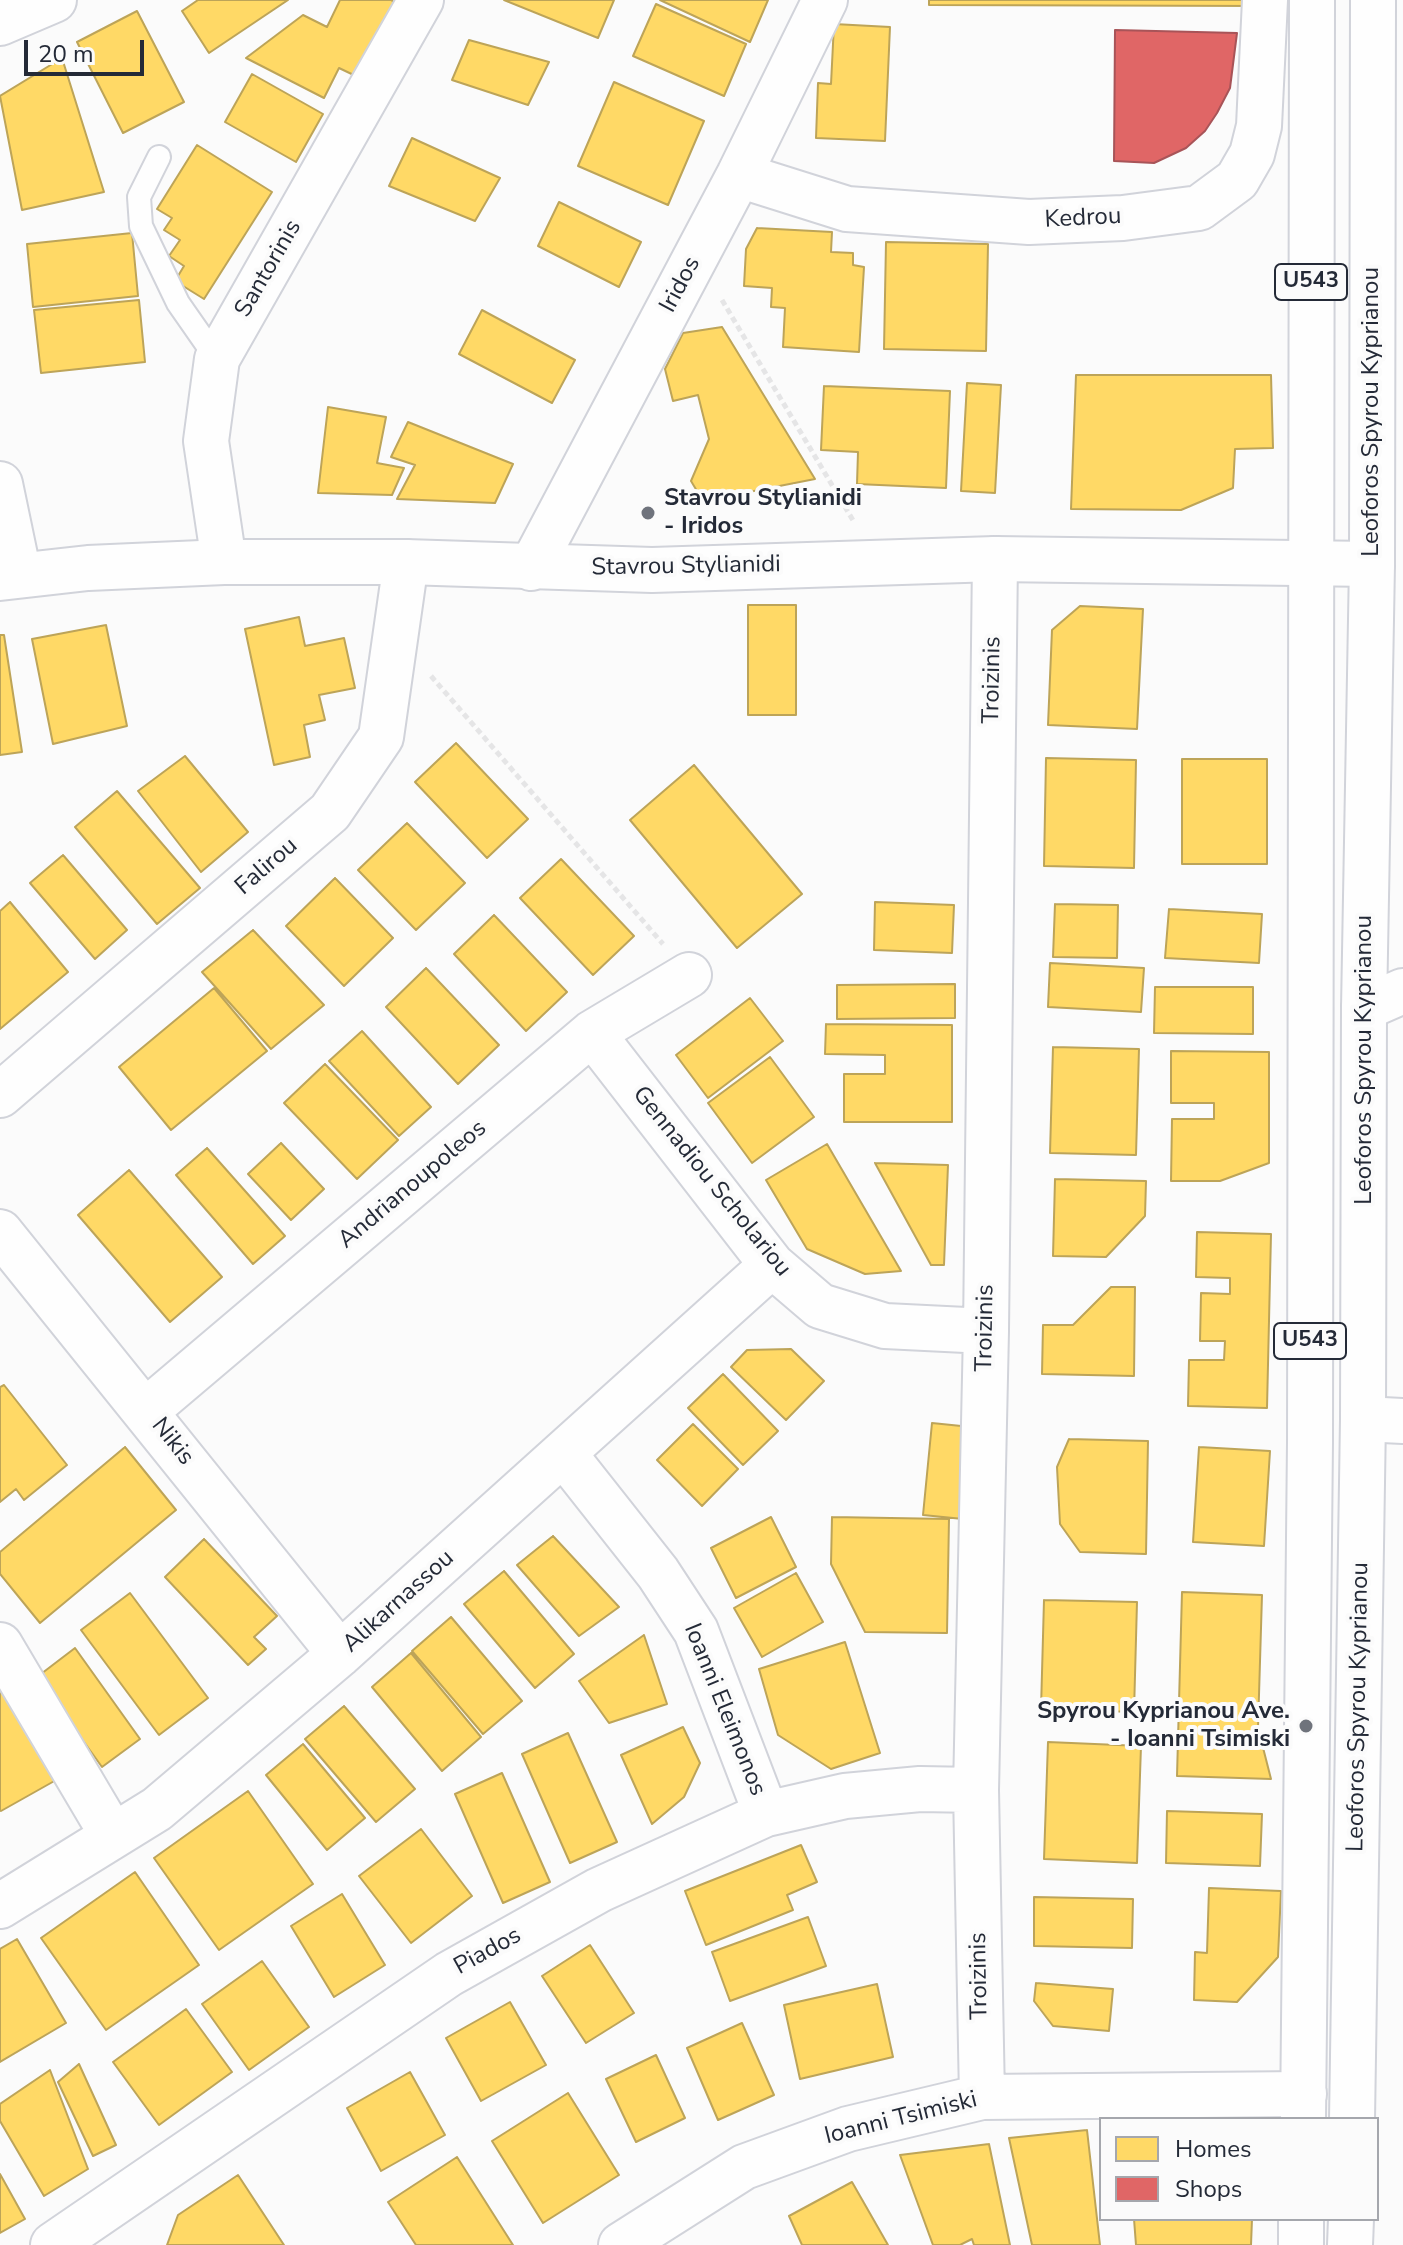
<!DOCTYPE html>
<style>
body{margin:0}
#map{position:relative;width:1403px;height:2245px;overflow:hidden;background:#fbfbfb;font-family:"Nunito Sans",sans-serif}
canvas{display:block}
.legend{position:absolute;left:1099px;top:2117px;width:280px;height:104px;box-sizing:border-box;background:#fbfbfb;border:2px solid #a5a7ad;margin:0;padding:10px 14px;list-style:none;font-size:24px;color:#242a37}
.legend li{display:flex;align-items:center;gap:16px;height:40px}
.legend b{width:40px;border:2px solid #a5a7ad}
.scale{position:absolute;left:24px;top:40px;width:120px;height:36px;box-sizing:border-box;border:4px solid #242a37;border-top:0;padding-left:10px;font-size:24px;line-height:28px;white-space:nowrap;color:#242a37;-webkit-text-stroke:6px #fbfbfb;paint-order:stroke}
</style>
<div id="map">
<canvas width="1403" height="2245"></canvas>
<ul class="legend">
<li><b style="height:22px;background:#ffd966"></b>Homes</li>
<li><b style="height:22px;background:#e06666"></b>Shops</li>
</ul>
<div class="scale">20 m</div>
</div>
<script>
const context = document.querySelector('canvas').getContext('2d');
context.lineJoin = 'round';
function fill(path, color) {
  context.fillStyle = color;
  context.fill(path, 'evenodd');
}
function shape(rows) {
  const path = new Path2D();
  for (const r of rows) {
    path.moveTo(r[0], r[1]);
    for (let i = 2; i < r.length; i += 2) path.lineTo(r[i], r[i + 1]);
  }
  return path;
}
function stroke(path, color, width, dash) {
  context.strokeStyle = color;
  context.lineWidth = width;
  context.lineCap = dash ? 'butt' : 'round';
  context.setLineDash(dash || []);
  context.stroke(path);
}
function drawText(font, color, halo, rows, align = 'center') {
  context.font = font + ' "Nunito Sans",sans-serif';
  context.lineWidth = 8;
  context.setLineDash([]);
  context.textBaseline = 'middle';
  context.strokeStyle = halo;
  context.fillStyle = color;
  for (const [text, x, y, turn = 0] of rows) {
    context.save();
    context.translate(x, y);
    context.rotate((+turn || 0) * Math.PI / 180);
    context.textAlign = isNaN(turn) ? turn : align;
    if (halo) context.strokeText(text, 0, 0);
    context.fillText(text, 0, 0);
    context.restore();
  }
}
const homes = shape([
 [198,0,288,0,209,53,182,11,198,0],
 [340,0,391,0,397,4,360,78,339,68,324,98,246,58,303,15,327,27,340,0],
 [504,0,614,0,598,38,504,0],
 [660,0,768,0,750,42,660,0],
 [929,0,1259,0,1259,6,929,5,929,0],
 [656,4,746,44,724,96,633,56,656,4],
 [137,11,184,102,123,133,77,42,137,11],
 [834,24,890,27,885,141,816,138,818,83,831,84,834,24],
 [469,40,549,62,528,105,452,80,469,40],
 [62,58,104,192,22,210,0,96,62,58],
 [252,74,323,114,296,162,225,122,252,74],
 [614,82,704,121,668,205,578,166,614,82],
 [412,138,500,178,475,221,389,186,412,138],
 [197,145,272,192,204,299,175,281,184,266,169,256,180,240,164,230,172,218,157,209,197,145],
 [559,202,641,242,619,287,538,246,559,202],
 [757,228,832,232,831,252,853,253,853,265,864,267,859,352,783,347,785,308,771,307,772,288,744,286,746,249,757,228],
 [132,233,138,296,33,307,27,244,132,233],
 [886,242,988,244,986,351,884,349,886,242],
 [139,300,145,362,41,373,34,310,139,300],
 [482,310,575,360,552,403,459,354,482,310],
 [722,327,815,479,703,501,691,481,709,439,698,395,673,401,665,369,683,333,722,327],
 [1076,375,1271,375,1273,448,1235,449,1233,488,1181,510,1071,509,1076,375],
 [967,383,1001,385,995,493,961,491,967,383],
 [824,386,950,391,946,488,857,484,858,452,821,450,824,386],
 [328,407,386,417,377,463,404,468,392,495,318,493,328,407],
 [408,422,513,464,495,503,397,499,415,465,391,457,408,422],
 [748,605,796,605,796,715,748,715,748,605],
 [1080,606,1143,609,1137,729,1048,725,1052,630,1080,606],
 [299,617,305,646,344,638,355,688,319,695,325,720,304,725,310,757,274,765,245,629,299,617],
 [106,625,127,726,53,744,32,639,106,625],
 [0,635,4,635,22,752,0,755,0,635],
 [456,743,528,819,487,858,415,782,456,743],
 [185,756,248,832,201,872,138,791,185,756],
 [1046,758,1136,760,1134,868,1044,866,1046,758],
 [1182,759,1267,759,1267,864,1182,864,1182,759],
 [694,765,802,894,737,948,630,820,694,765],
 [117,791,200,888,157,924,75,827,117,791],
 [407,823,465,883,416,930,358,870,407,823],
 [63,855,127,930,95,959,30,883,63,855],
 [561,859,634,936,593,975,520,898,561,859],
 [335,878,393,938,344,986,286,926,335,878],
 [10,902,68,972,0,1029,0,911,10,902],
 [875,902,954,905,952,953,874,950,875,902],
 [1055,904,1118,905,1117,958,1053,957,1055,904],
 [1169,909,1262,914,1259,963,1165,958,1169,909],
 [494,915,567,992,526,1031,454,954,494,915],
 [253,930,324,1005,271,1049,202,972,253,930],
 [1050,963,1144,968,1141,1012,1048,1007,1050,963],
 [426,968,499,1045,458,1084,386,1007,426,968],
 [955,984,955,1018,837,1019,837,985,955,984],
 [1155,987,1253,987,1253,1034,1154,1033,1155,987],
 [214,988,267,1051,171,1130,119,1067,214,988],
 [750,998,783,1041,708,1098,676,1055,750,998],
 [826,1024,952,1025,952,1122,844,1122,844,1074,885,1074,885,1055,825,1054,826,1024],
 [362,1031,431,1107,399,1136,329,1061,362,1031],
 [1053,1047,1139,1049,1136,1155,1050,1153,1053,1047],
 [1171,1051,1269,1052,1269,1163,1220,1181,1171,1181,1172,1119,1214,1119,1214,1103,1171,1103,1171,1051],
 [770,1057,814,1117,752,1163,708,1103,770,1057],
 [325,1064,398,1140,357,1179,284,1103,325,1064],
 [281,1143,324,1189,291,1220,248,1174,281,1143],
 [827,1144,901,1271,865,1274,807,1249,766,1180,827,1144],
 [207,1148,285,1236,253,1264,176,1175,207,1148],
 [875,1163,948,1165,944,1265,931,1265,875,1163],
 [129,1170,222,1277,170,1322,78,1215,129,1170],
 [1055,1179,1146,1181,1145,1216,1106,1257,1053,1256,1055,1179],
 [1197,1232,1271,1234,1267,1408,1188,1406,1189,1360,1224,1360,1225,1341,1200,1341,1201,1293,1230,1294,1230,1278,1196,1277,1197,1232],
 [1111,1287,1135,1287,1134,1376,1042,1374,1043,1325,1073,1325,1111,1287],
 [791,1349,824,1381,786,1420,731,1367,747,1350,791,1349],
 [723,1374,778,1431,743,1465,688,1408,723,1374],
 [4,1385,67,1465,24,1500,16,1489,0,1502,0,1387,4,1385],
 [932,1423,971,1427,963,1519,923,1515,932,1423],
 [693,1424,738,1469,702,1506,657,1460,693,1424],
 [1069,1439,1148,1441,1146,1554,1080,1552,1060,1524,1057,1467,1069,1439],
 [125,1447,176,1510,40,1623,0,1574,0,1552,125,1447],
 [1199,1447,1270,1451,1264,1546,1193,1542,1199,1447],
 [771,1517,796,1567,736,1598,711,1548,771,1517],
 [832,1517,949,1519,947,1633,865,1632,831,1564,832,1517],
 [553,1536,619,1607,579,1636,517,1565,553,1536],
 [204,1539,277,1616,254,1637,266,1649,248,1665,165,1577,204,1539],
 [504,1571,574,1654,535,1688,464,1604,504,1571],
 [796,1573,823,1622,762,1657,734,1608,796,1573],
 [1182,1592,1262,1595,1258,1728,1271,1779,1177,1776,1182,1592],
 [130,1593,208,1698,159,1735,81,1630,130,1593],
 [1044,1600,1137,1602,1134,1712,1041,1709,1044,1600],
 [451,1617,522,1701,483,1734,412,1651,451,1617],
 [644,1635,667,1704,609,1723,579,1681,644,1635],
 [845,1642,880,1753,831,1769,778,1735,759,1669,845,1642],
 [75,1648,140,1739,102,1767,37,1677,75,1648],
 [411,1653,481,1737,442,1771,372,1687,411,1653],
 [0,1675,65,1775,1,1811,0,1810,0,1675],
 [344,1706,415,1789,376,1822,305,1739,344,1706],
 [683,1727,700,1763,684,1797,652,1824,621,1755,683,1727],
 [568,1733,617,1842,570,1863,522,1754,568,1733],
 [1048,1742,1141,1746,1137,1863,1044,1859,1048,1742],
 [303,1744,365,1818,327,1850,266,1775,303,1744],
 [502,1773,550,1882,503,1903,455,1794,502,1773],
 [248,1791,313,1884,219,1950,154,1858,248,1791],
 [1167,1811,1262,1814,1260,1866,1166,1863,1167,1811],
 [421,1829,472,1896,411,1943,359,1876,421,1829],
 [801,1845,817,1882,787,1895,793,1910,706,1945,685,1891,801,1845],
 [135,1872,199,1965,106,2030,41,1938,135,1872],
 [1209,1888,1281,1891,1278,1957,1237,2002,1194,2000,1195,1952,1207,1953,1209,1888],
 [342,1894,385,1965,334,1997,291,1926,342,1894],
 [1034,1897,1133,1899,1132,1948,1034,1946,1034,1897],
 [808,1917,826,1966,730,2001,712,1952,808,1917],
 [17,1939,66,2023,0,2062,0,1949,17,1939],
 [590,1945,634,2013,586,2043,542,1976,590,1945],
 [262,1961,309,2027,249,2070,202,2004,262,1961],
 [1036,1983,1113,1989,1109,2031,1053,2026,1034,2001,1036,1983],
 [877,1984,893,2057,800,2079,784,2005,877,1984],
 [510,2002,546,2065,481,2101,446,2038,510,2002],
 [186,2009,232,2072,159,2125,113,2062,186,2009],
 [742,2023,774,2095,718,2120,687,2048,742,2023],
 [656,2055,685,2118,636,2142,606,2079,656,2055],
 [79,2064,116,2145,93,2156,58,2082,79,2064],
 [50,2070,88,2169,44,2196,0,2121,0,2104,50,2070],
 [410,2072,445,2135,381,2171,347,2108,410,2072],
 [568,2093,619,2175,543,2223,492,2141,568,2093],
 [1087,2130,1100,2245,1032,2245,1009,2138,1087,2130],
 [989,2144,1010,2245,974,2245,972,2239,960,2245,933,2245,900,2155,989,2144],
 [457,2157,513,2245,416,2245,388,2202,457,2157],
 [0,2174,25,2219,0,2233,0,2174],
 [238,2175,284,2245,167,2245,178,2215,238,2175],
 [852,2182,888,2245,802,2245,789,2216,852,2182],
 [1134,2219,1252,2219,1251,2245,1136,2245,1134,2219]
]);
fill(homes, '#ffd966');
stroke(homes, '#bda458', 2);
const shops = shape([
 [1115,30,1237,33,1230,88,1217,113,1205,131,1186,148,1154,163,1114,161,1115,30]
]);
fill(shops, '#e06666');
stroke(shops, '#a85458', 2);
const lane = shape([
 [159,157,139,197,141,226,178,303,217,359]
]);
const street = shape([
 [0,23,54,0],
 [739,175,847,209,1029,222,1123,218,1199,208,1237,180,1252,154,1259,126,1265,0],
 [0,484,19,575],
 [224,562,206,441,217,359,421,0],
 [531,568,739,175,825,0],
 [1364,1008,1403,991],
 [592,1033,772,1265,820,1306,885,1326,986,1331],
 [0,1095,330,812,381,737,406,562],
 [0,1232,340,1654],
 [147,1410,592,1033,689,975],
 [1363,1419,1403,1421],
 [564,1454,658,1573,696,1631,766,1814],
 [0,1645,113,1836],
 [0,1906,157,1809,340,1654,772,1265],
 [982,2097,976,1790,986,1331,995,559],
 [53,2245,449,1974,599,1890,766,1814,845,1796,920,1789,976,1790],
 [621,2245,744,2167,848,2129,982,2097,1304,2094]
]);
const secondary = shape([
 [0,578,88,568,224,562,406,562,652,570,995,559,1372,564]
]);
const primary = shape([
 [1303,2119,1310,1442,1312,0],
 [1352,2119,1363,1419,1364,1008,1372,564,1373,0],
 [1301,2245,1301,2219],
 [1350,2245,1351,2219]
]);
stroke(lane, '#d1d3da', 26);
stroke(street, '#d1d3da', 48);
stroke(secondary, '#d1d3da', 48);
stroke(primary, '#d1d3da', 48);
stroke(shape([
 [722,300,854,522],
 [431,676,663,944]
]), '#e5e5e6', 5, [6, 4]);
stroke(lane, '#fefefe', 22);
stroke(street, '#fefefe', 44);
stroke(secondary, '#fefefe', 44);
stroke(primary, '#fefefe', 44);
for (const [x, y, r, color] of [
 [648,513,8,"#6f737c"],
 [1306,1726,8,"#6f737c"]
]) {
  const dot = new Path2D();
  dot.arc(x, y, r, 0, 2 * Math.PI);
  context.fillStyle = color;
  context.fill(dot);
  stroke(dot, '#fbfbfb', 3);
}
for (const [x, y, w] of [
 [1311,282,72],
 [1310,1341,72]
]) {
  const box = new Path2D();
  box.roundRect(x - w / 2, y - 18, w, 36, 6);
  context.fillStyle = '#fbfbfb';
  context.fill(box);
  stroke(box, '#242a37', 2);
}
drawText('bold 22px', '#242a37', null, [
 ["U543",1311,282],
 ["U543",1310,1341]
]);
drawText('24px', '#242a37', '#fbfbfb', [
 ["Kedrou",1083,219,-3],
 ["Santorinis",269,269,-60],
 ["Iridos",681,285,-62],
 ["Leoforos Spyrou Kyprianou",1372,412,-90],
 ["Stavrou Stylianidi",686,567,-1],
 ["Troizinis",993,680,-89],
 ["Falirou",267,867,-41],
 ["Leoforos Spyrou Kyprianou",1365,1060,-90],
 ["Gennadiou Scholariou",711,1182,51],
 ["Andrianoupoleos",413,1185,-40],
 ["Troizinis",986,1328,-89],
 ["Nikis",172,1442,52],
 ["Alikarnassou",399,1602,-42],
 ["Leoforos Spyrou Kyprianou",1359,1707,-89],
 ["Ioanni Eleimonos",724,1710,68],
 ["Piados",488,1952,-29],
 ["Troizinis",980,1976,-91],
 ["Ioanni Tsimiski",901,2119,-14]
]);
drawText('bold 24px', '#242a37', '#fbfbfb', [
 ["Stavrou Stylianidi",664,499],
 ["- Iridos",664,527],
 ["Spyrou Kyprianou Ave.",1290,1712,"right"],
 ["- Ioanni Tsimiski",1290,1740,"right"]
], 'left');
</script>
